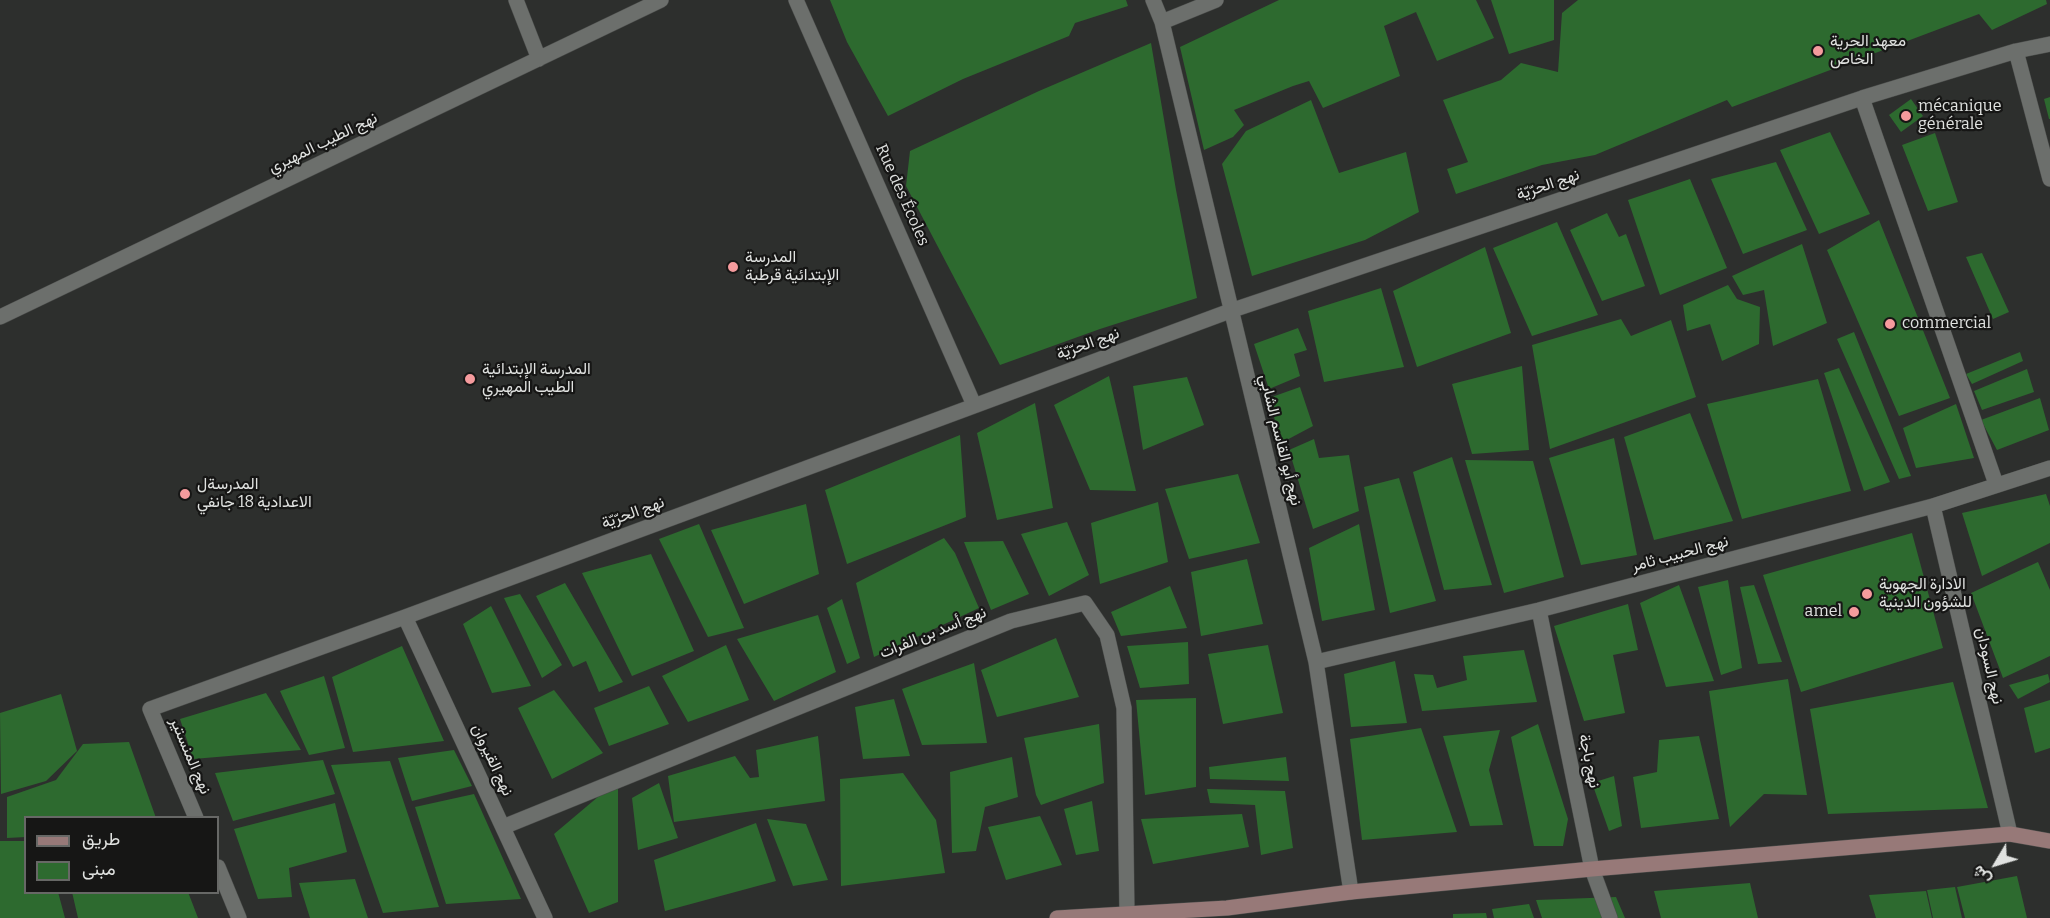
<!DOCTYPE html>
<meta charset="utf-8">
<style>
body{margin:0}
#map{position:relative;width:2050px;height:918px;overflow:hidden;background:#2d2f2d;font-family:Bitter,Vazirmatn,serif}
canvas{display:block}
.legend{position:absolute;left:24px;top:816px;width:195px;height:78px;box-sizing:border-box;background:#161615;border:2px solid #676866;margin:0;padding:8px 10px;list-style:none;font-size:18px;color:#e0e2e0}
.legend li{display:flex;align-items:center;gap:12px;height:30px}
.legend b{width:30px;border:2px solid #676866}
.north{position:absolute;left:1966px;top:834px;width:60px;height:60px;-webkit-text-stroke:4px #161615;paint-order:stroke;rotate:232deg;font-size:16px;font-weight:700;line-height:24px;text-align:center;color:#e0e2e0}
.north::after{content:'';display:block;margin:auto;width:21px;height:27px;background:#e0e2e0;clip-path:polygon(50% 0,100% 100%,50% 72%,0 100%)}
</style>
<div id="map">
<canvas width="2050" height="918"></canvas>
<ul class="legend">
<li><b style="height:8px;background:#977978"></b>طريق</li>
<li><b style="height:16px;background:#2d6a2f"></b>مبنى</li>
</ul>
<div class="north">ش</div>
</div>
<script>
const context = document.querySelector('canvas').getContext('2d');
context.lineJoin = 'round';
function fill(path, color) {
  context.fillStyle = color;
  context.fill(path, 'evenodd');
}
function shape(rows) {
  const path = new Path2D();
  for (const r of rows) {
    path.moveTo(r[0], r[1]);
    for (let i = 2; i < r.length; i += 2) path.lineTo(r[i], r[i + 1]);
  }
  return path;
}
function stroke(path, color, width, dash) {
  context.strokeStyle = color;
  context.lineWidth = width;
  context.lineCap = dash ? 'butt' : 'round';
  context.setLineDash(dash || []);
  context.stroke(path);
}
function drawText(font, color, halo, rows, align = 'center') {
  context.font = font + ' Bitter,Vazirmatn,serif';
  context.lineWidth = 4.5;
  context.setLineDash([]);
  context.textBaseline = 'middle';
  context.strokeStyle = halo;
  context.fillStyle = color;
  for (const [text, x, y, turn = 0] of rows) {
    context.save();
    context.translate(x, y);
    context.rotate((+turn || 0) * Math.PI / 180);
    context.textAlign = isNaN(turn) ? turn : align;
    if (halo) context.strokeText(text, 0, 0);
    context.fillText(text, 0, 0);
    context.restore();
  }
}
fill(shape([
 [830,0,1126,0,1128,6,1075,23,1069,36,963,79,888,116,847,42],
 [1279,0,1476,0,1494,38,1437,61,1416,12,1384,26,1400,76,1323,108,1309,81,1293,86,1234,110,1244,125,1233,137,1204,150,1180,47],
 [1491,0,1554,0,1554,40,1509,54],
 [1578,0,2046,0,2047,4,1992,30,1979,14,1732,107,1727,100,1595,155,1542,165,1456,194,1447,169,1468,162,1443,100,1501,80,1521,63,1558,72,1562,13],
 [1151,43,1176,190,1197,298,1100,329,1000,365,906,186,910,151,1039,91],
 [2050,97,2050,119,2049,119,2044,99],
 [1911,99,1923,116,1901,132,1889,115],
 [1311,100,1339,173,1406,152,1419,212,1365,240,1252,276,1222,164,1246,131],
 [1830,132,1870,214,1819,234,1780,150],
 [1935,133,1958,202,1928,211,1902,145],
 [1776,162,1807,230,1743,254,1711,179],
 [1690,179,1727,268,1660,295,1628,200],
 [1607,213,1619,237,1626,234,1645,286,1602,301,1570,230],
 [1879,220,1950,398,1899,416,1827,250],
 [1557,222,1598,315,1532,336,1493,248],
 [1802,244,1827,323,1773,346,1764,290,1743,295,1732,276],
 [1485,247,1511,333,1417,367,1393,291],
 [1982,253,2009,312,1993,319,1966,257],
 [1728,285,1737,299,1760,307,1759,344,1722,361,1710,324,1687,331,1683,305],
 [1381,288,1404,367,1324,382,1308,311],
 [1621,319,1631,336,1671,320,1696,397,1550,449,1532,345],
 [1298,328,1307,350,1294,354,1300,376,1269,389,1254,344],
 [1854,332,1911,476,1899,479,1837,339],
 [2020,352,2023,361,1972,384,1966,374],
 [1522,366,1529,450,1472,454,1452,384],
 [1839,368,1890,482,1864,491,1824,373],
 [2027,369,2034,392,1982,410,1974,391],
 [1109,376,1136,491,1090,490,1054,405],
 [1187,377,1204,425,1143,450,1133,386],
 [1818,379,1851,491,1742,519,1707,404],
 [1300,387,1313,426,1281,443,1269,398],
 [2040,398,2049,430,1997,450,1981,420],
 [1035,403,1053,508,997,520,977,433],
 [1956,404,1974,458,1916,468,1903,428],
 [1690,413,1733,521,1654,540,1624,437],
 [960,435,966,517,847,564,825,490],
 [1614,438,1637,555,1581,565,1549,458],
 [1314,439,1319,458,1349,455,1359,511,1313,529,1289,450],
 [1452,457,1492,585,1444,590,1413,472],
 [1465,460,1533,461,1564,577,1504,593],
 [1238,474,1260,543,1189,559,1165,489],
 [1399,478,1436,601,1390,613,1364,487],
 [2046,494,2050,506,2050,543,1982,576,1962,513],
 [1158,502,1168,562,1100,584,1091,523],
 [806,504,819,574,744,604,711,530],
 [1067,522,1089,575,1049,596,1021,534],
 [699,524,744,628,708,637,659,539],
 [1359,524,1375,610,1322,621,1309,548],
 [1912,533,1943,648,1801,692,1763,575],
 [944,538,955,553,979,608,874,657,856,583],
 [1003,541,1029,594,991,610,964,542],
 [651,554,694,651,632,676,582,573],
 [1247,559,1263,624,1201,636,1191,572],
 [2038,562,2050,590,2050,656,2003,678,1971,593],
 [1728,580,1742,668,1721,675,1698,587],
 [565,583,623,682,599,692,586,661,573,667,536,596],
 [1679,585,1714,681,1666,687,1640,603],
 [1754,585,1782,662,1758,664,1740,587],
 [1170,586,1187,628,1121,636,1111,612],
 [520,594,562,665,542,678,504,598],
 [842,599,860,658,847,664,827,608],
 [1628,604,1638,650,1613,655,1625,713,1584,721,1554,626],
 [491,606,531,686,492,693,463,624],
 [818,615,836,672,774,701,737,639],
 [1056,638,1079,697,997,717,981,670],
 [1188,642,1189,684,1140,688,1127,646],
 [726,645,749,700,688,722,662,676],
 [1268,645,1283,713,1223,724,1208,654],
 [402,646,444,741,353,752,332,677],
 [1524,650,1537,702,1422,711,1414,674,1433,675,1437,688,1467,680,1463,656],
 [1395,661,1407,723,1351,727,1344,674],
 [974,663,987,743,922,745,902,689],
 [2048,674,2050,682,2018,699,2009,685],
 [324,676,345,748,309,755,280,691],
 [1788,679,1807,795,1764,794,1730,827,1709,691],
 [1953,682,1988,808,1828,814,1810,709],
 [649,686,669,724,609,746,594,708],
 [554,690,603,753,552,779,518,708],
 [266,693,301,750,193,759,180,719],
 [61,694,77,751,46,781,1,794,0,713],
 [1196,698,1196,787,1145,795,1136,700],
 [894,699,910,756,863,759,855,707],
 [2050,700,2050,748,2035,753,2024,708],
 [1099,724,1104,783,1041,805,1036,795,1024,738],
 [1538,724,1568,819,1563,846,1534,846,1511,737],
 [1421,728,1457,832,1362,840,1350,739],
 [1500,730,1489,770,1503,825,1470,826,1443,736],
 [818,736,825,801,674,822,668,776,735,756,750,778,759,777,756,750],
 [1699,736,1719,819,1641,828,1633,777,1657,772,1659,740],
 [129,742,156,818,26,818,26,837,7,838,7,797,56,780,83,744],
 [454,750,472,786,412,801,398,758],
 [1012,757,1018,797,985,807,976,851,952,853,950,772],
 [1286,757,1289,781,1210,779,1209,767],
 [323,760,335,794,233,821,215,773],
 [390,761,439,907,383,913,331,765],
 [903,773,936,820,945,873,841,886,840,779],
 [1614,776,1622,826,1609,831,1592,783],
 [618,780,618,902,589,913,554,834],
 [659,783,678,838,638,850,632,798],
 [1207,789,1285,791,1293,848,1261,855,1255,805,1210,803],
 [474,794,521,899,446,904,415,807],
 [1092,801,1099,851,1076,855,1064,809],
 [335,803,347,852,289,868,292,897,258,899,234,829],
 [1242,814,1249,847,1153,864,1141,819],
 [1040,816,1062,865,1006,880,988,827],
 [767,819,806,824,828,880,793,886],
 [756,823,776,881,665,911,654,860],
 [0,841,26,841,26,892,58,892,65,918,0,918],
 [2017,876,2027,918,1965,918,1957,887],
 [355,879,368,918,310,918,299,883],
 [1750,883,1758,918,1661,918,1654,891],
 [1955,887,1962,918,1933,918,1927,890],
 [1926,891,1932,918,1876,918,1869,895],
 [72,892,188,892,198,918,78,918],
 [1616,897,1625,918,1542,918,1536,900],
 [1529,904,1534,918,1494,918,1492,909],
 [1486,913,1487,918,1453,918,1453,914]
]), '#2d6a2f');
const street = shape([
 [516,0,539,59],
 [796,0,974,405],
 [1153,0,1162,22,1316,662,1351,892],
 [1162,22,1216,0],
 [2016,51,2050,179],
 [1862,98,1996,484],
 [0,317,661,0],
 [1933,506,2010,834],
 [1539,610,1592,869,1610,918],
 [405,617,545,918],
 [1316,662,1539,610,1933,506,2050,468],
 [196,818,150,709,405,617,1230,311,1862,98,2016,51,2050,44],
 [503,827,1011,621,1085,603,1107,635,1124,708,1127,914],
 [218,867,239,918]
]);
const secondary = shape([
 [1057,918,1227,908,1351,892,1592,869,2010,834,2050,841]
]);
stroke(street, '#4a4c4a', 16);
stroke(secondary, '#4a4c4a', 16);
stroke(street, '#6c6f6c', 15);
stroke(secondary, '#977978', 15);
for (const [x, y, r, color] of [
 [1818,51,6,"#f59b9d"],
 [1906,116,6,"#f59b9d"],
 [733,267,6,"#f59b9d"],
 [1890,324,6,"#f59b9d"],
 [470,379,6,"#f59b9d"],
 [185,494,6,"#f59b9d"],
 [1867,594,6,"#f59b9d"],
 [1854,612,6,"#f59b9d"]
]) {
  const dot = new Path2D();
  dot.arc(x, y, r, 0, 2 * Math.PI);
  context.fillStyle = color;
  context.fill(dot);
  stroke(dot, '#161615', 2);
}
drawText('16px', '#e0e2e0', '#161615', [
 ["معهد الحرية",1830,42],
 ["الخاص",1830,60],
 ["mécanique",1918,107],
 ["générale",1918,125],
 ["المدرسة",745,258],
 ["الإبتدائية قرطبة",745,276],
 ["commercial",1902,324],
 ["المدرسة الإبتدائية",482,370],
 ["الطيب المهيري",482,388],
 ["المدرسةل",197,485],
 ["الاعدادية 18 جانفي",197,503],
 ["الادارة الجهوية",1879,585],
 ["للشؤون الدينية",1879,603],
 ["amel",1842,612,"right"]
], 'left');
drawText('16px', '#e0e2e0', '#161615', [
 ["نهج الطيب المهيري",323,143,-26],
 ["نهج الحرّيّة",1548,185,-19],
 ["Rue des Écoles",902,195,66],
 ["نهج الحرّيّة",1088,344,-20],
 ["نهج أبو القاسم الشابي",1280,440,76],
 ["نهج الحرّيّة",633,513,-20],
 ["نهج الحبيب ثامر",1680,554,-15],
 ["نهج أسد بن الفرات",933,633,-22],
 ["نهج السودان",1989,666,77],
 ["نهج المنستير",190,756,67],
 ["نهج القيروان",492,760,65],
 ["نهج باجة",1589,761,78]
]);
</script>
